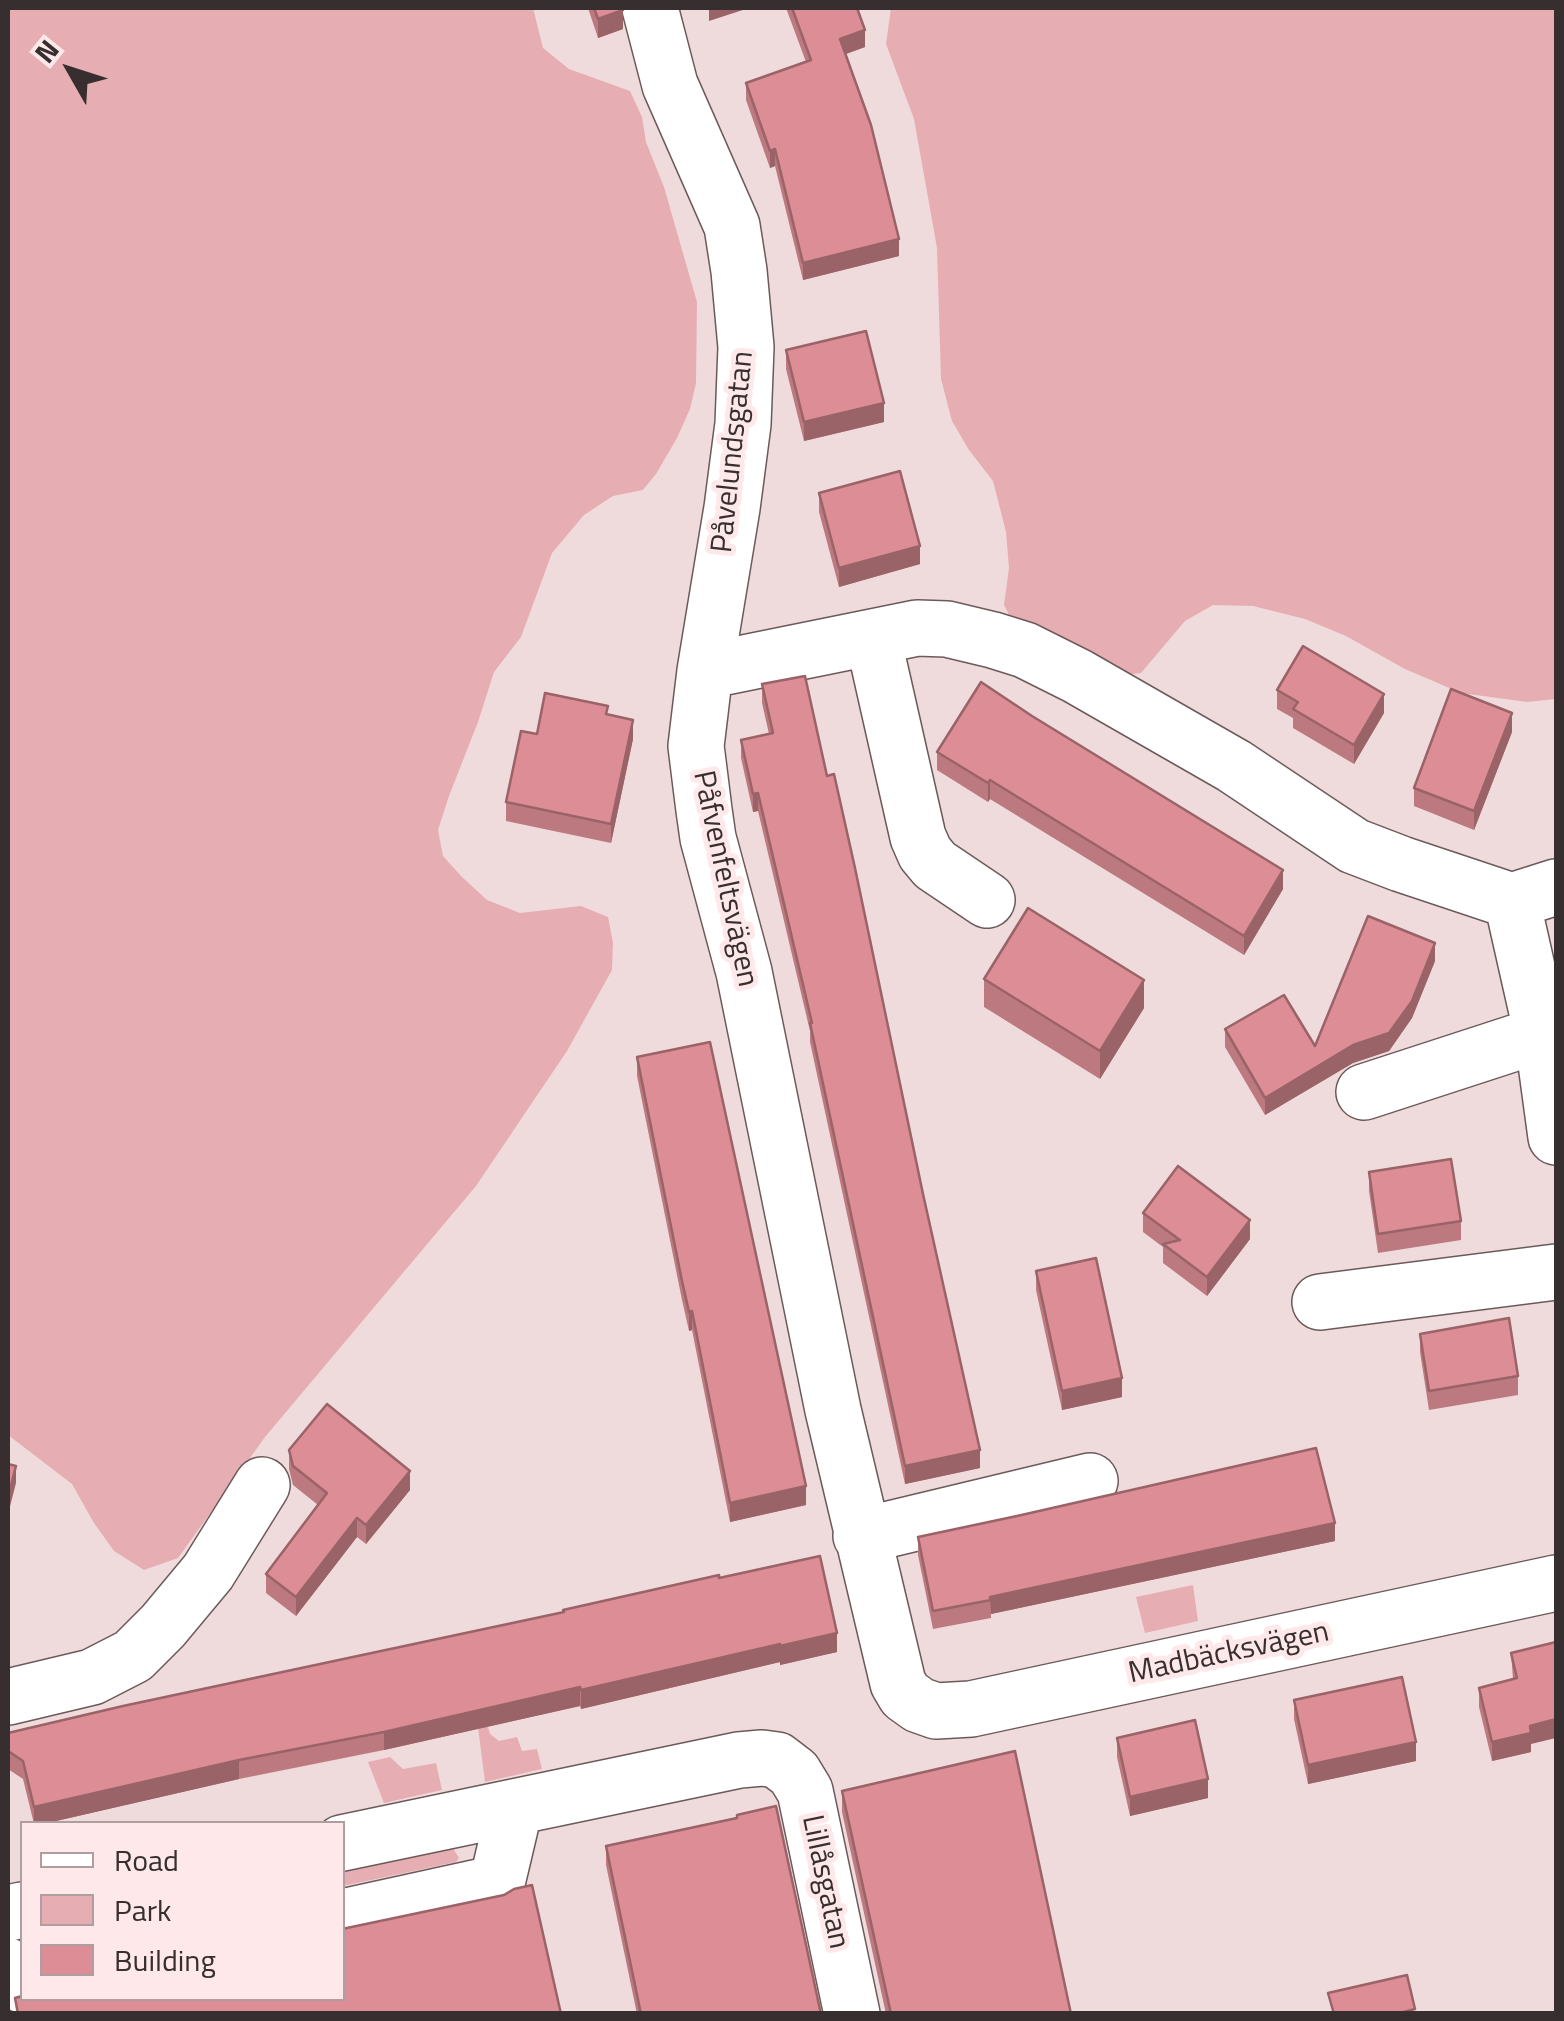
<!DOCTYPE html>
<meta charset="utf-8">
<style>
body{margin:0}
#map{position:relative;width:1564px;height:2021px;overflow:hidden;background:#f0dbdc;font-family:"Titillium Web",sans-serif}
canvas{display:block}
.frame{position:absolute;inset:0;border:10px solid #372f2f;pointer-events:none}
.legend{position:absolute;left:20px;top:1821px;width:325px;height:180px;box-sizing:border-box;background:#fee8e9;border:2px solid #ae9e9f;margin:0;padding:12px 18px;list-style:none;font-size:30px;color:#372f2f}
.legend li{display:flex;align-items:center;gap:20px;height:50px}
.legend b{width:50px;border:2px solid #ae9e9f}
.north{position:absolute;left:20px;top:20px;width:100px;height:100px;-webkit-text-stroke:8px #fee8e9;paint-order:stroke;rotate:309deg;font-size:28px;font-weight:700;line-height:40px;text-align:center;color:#372f2f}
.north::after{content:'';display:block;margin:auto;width:35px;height:45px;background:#372f2f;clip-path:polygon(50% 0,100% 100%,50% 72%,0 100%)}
</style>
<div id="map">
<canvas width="1564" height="2021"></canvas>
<div class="frame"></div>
<ul class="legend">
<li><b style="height:12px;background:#fff"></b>Road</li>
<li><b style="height:28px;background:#e6aeb3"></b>Park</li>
<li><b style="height:28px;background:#dc8d95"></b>Building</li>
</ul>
<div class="north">N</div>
</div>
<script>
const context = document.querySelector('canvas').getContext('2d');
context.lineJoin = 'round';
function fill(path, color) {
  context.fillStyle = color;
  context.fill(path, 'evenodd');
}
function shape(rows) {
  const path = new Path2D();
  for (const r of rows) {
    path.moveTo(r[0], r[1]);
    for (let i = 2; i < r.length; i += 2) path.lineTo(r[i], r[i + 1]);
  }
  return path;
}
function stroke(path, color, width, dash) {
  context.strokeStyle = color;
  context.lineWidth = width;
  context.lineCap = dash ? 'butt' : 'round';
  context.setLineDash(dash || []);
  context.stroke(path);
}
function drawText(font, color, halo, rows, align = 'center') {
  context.font = font + ' "Titillium Web",sans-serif';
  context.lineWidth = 10;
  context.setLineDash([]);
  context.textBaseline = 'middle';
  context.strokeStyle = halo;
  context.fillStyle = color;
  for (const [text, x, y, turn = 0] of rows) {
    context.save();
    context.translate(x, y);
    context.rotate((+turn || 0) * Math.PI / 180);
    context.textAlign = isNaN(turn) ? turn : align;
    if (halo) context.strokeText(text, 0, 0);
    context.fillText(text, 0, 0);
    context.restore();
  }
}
fill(shape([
 [8,8,533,8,543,48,569,69,630,91,642,117,646,142,664,187,697,302,696,383,690,409,677,438,656,474,643,490,613,496,584,515,552,553,521,637,494,672,478,722,449,796,438,830,443,856,461,876,487,900,520,913,581,906,608,917,613,943,612,970,567,1051,476,1186,265,1437,178,1558,144,1570,114,1551,94,1523,72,1484,8,1435],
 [891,8,1556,8,1556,699,1527,702,1461,693,1405,669,1346,636,1305,619,1253,606,1213,605,1185,621,1141,673,1114,676,1014,625,1004,605,1009,568,1006,532,993,481,969,450,952,421,941,379,937,248,914,119,886,44],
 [1193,1585,1198,1621,1145,1633,1136,1597],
 [478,1727,488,1727,490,1734,499,1741,517,1737,522,1751,537,1749,542,1769,485,1782],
 [390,1757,403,1769,436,1763,442,1790,384,1803,368,1762],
 [453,1848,459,1858,456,1862,343,1886,342,1871]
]), '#e6aeb3');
const minor = shape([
 [650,8,670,85,732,226,739,271,746,347,743,424,732,508,705,671,696,746,704,810,708,838,744,972,833,1410,898,1683,905,1695,919,1705,936,1711,971,1709,1556,1583],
 [873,638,918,837,925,853,935,865,987,900],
 [705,671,917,628,947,629,993,640,1025,650,1077,676,1234,766,1354,846,1401,864,1512,901,1556,887],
 [1512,901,1542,1034,1556,1137],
 [1364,1092,1542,1034],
 [1320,1302,1556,1272],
 [861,1536,1090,1481],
 [8,1697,92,1677,133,1656,163,1626,208,1572,262,1485],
 [342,1843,739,1760,762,1758,777,1760,794,1773,805,1791,852,2014],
 [8,1913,22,1910],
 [342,1917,497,1883,515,1807],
 [8,1966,22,1985]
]);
stroke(minor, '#6c5a5b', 58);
stroke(minor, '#fff', 55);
fill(shape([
 [588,8,623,8,623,29,598,38],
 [786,8,857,8,865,47,846,54,899,256,803,280,775,166,770,168,746,100,746,83,806,62],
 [786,350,884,422,804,441,786,369],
 [819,493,920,564,839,587,819,512],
 [762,684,980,1468,905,1484,810,1042,810,1031,758,811,753,812,741,758,741,740,769,734,762,703],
 [1277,690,1384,713,1354,764,1293,728,1293,718,1277,709],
 [608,715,633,739,611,843,506,821,506,802,537,734],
 [1512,732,1474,830,1414,806,1414,788],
 [937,752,1283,889,1244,955,990,799,988,802,937,770],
 [1435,961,1412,1018,1389,1051,1353,1063,1265,1115,1225,1047,1225,1029,1315,1046],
 [984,979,1144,1008,1100,1079,984,1007],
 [637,1057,806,1505,730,1522,692,1330,689,1331,682,1300,637,1076],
 [1369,1172,1461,1221,1461,1240,1378,1253,1369,1191],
 [1143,1213,1250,1239,1207,1296,1163,1263,1163,1247,1143,1232],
 [1036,1271,1122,1397,1062,1410,1036,1290],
 [1420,1334,1518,1376,1518,1395,1429,1410,1420,1352],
 [289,1450,410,1490,366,1544,357,1537,296,1616,266,1593,266,1574,318,1505,293,1485,289,1469],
 [918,1537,1335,1541,991,1614,991,1618,933,1629,918,1555],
 [719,1578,837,1652,780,1665,780,1662,581,1709,580,1706,384,1750,239,1779,43,1824,34,1824,23,1779,8,1769,8,1733],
 [1511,1653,1531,1744,1531,1752,1492,1761,1479,1707,1479,1688,1513,1679],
 [1294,1700,1416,1761,1308,1784,1294,1719],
 [1117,1738,1208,1798,1130,1816,1117,1757],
 [842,1791,1071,2014,886,2014,842,1812],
 [606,1846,821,2014,637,2014,606,1865]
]), '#bd7980');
fill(shape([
 [709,8,749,8,709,21],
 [623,10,623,29,598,38,598,19],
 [865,30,865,47,840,56,840,39],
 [775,149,775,166,770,168,770,151],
 [899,239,899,256,803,280,803,263],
 [884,403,884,422,804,441,804,422],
 [920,546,920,564,839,587,839,568],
 [1384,694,1384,713,1354,764,1354,745],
 [1512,713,1512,732,1474,830,1474,811],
 [633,720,633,739,611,843,611,824],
 [990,780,990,799,988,802,988,783],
 [758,793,758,811,753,812,753,794],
 [1283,870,1283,889,1244,955,1244,936],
 [1435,943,1435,961,1412,1018,1389,1051,1353,1063,1265,1115,1265,1098],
 [1144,980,1144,1008,1100,1079,1100,1051],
 [1250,1220,1250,1239,1207,1296,1207,1277],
 [692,1311,692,1330,689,1331,689,1312],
 [1122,1378,1122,1397,1062,1410,1062,1391],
 [980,1450,980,1468,905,1484,905,1466],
 [16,1466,16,1483,8,1514,8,1497],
 [410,1471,410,1490,366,1544,366,1525],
 [806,1486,806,1505,730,1522,730,1503],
 [357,1518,357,1537,296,1616,296,1597],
 [1335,1523,1335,1541,991,1614,990,1597],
 [837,1633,837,1652,780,1665,780,1646],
 [780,1644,780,1662,581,1709,581,1690],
 [580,1687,580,1706,384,1750,384,1732],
 [1556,1719,1556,1738,1531,1744,1531,1752,1492,1761,1492,1742,1530,1726],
 [1416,1742,1416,1761,1308,1784,1308,1765],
 [239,1760,239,1779,43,1824,34,1824,34,1807],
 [1208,1779,1208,1798,1130,1816,1130,1797]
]), '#9a6368');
const building = shape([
 [594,8,623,8,623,10,598,19,594,8],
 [792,8,857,8,865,30,840,39,871,125,899,239,803,263,775,149,770,151,746,83,811,60,792,8],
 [866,331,884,403,804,422,786,350,866,331],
 [900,471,920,546,839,568,819,493,900,471],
 [1303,646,1384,694,1354,745,1293,709,1298,702,1277,690,1303,646],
 [805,676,827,776,834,774,855,868,923,1194,980,1450,905,1466,810,1023,812,1023,758,793,753,794,741,740,773,733,762,684,805,676],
 [981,682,1032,716,1283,870,1244,936,990,780,988,783,937,752,981,682],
 [1451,689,1512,713,1474,811,1414,788,1451,689],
 [545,693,608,706,606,714,633,720,611,824,506,802,521,731,537,734,545,693],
 [1028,908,1144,980,1100,1051,984,979,1028,908],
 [1368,916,1435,943,1412,1001,1389,1033,1353,1045,1265,1098,1225,1029,1284,995,1315,1046,1368,916],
 [710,1042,806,1486,730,1503,692,1311,689,1312,682,1281,637,1057,710,1042],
 [1451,1159,1461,1221,1378,1234,1369,1172,1451,1159],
 [1178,1166,1250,1220,1207,1277,1163,1244,1180,1240,1143,1213,1178,1166],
 [1096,1258,1122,1378,1062,1391,1036,1271,1096,1258],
 [1509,1318,1518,1376,1429,1391,1420,1334,1509,1318],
 [327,1404,410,1471,366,1525,357,1518,296,1597,266,1574,327,1493,293,1466,289,1450,327,1404],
 [1316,1448,1335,1523,990,1597,991,1600,933,1611,918,1537,1017,1516,1316,1448],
 [8,1464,16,1466,8,1497,8,1464],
 [820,1556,837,1633,780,1646,780,1644,581,1690,580,1687,384,1732,239,1760,34,1807,23,1761,8,1751,8,1733,123,1706,564,1612,563,1610,719,1575,719,1578,820,1556],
 [1556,1642,1556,1719,1530,1726,1531,1733,1492,1742,1479,1688,1517,1678,1511,1653,1556,1642],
 [1402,1677,1416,1742,1308,1765,1294,1700,1402,1677],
 [1195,1720,1208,1779,1130,1797,1117,1738,1195,1720],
 [1015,1751,1071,2014,891,2014,842,1791,1015,1751],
 [776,1806,821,2014,641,2014,606,1846,737,1818,737,1815,776,1806],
 [532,1885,561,2014,18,2014,15,1998,22,1996,22,1998,342,1998,342,1929,504,1895,514,1889,532,1885],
 [1407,1975,1415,2009,1396,2014,1334,2014,1328,1993,1407,1975]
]);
fill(building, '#dc8d95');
stroke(building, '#9a6368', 2.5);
drawText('30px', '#372f2f', '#fee8e9', [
 ["Påvelundsgatan",734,452,-84],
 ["Påfvenfeltsvägen",724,879,78],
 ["Madbäcksvägen",1229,1654,-12],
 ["Lillåsgatan",824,1882,78]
]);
</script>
